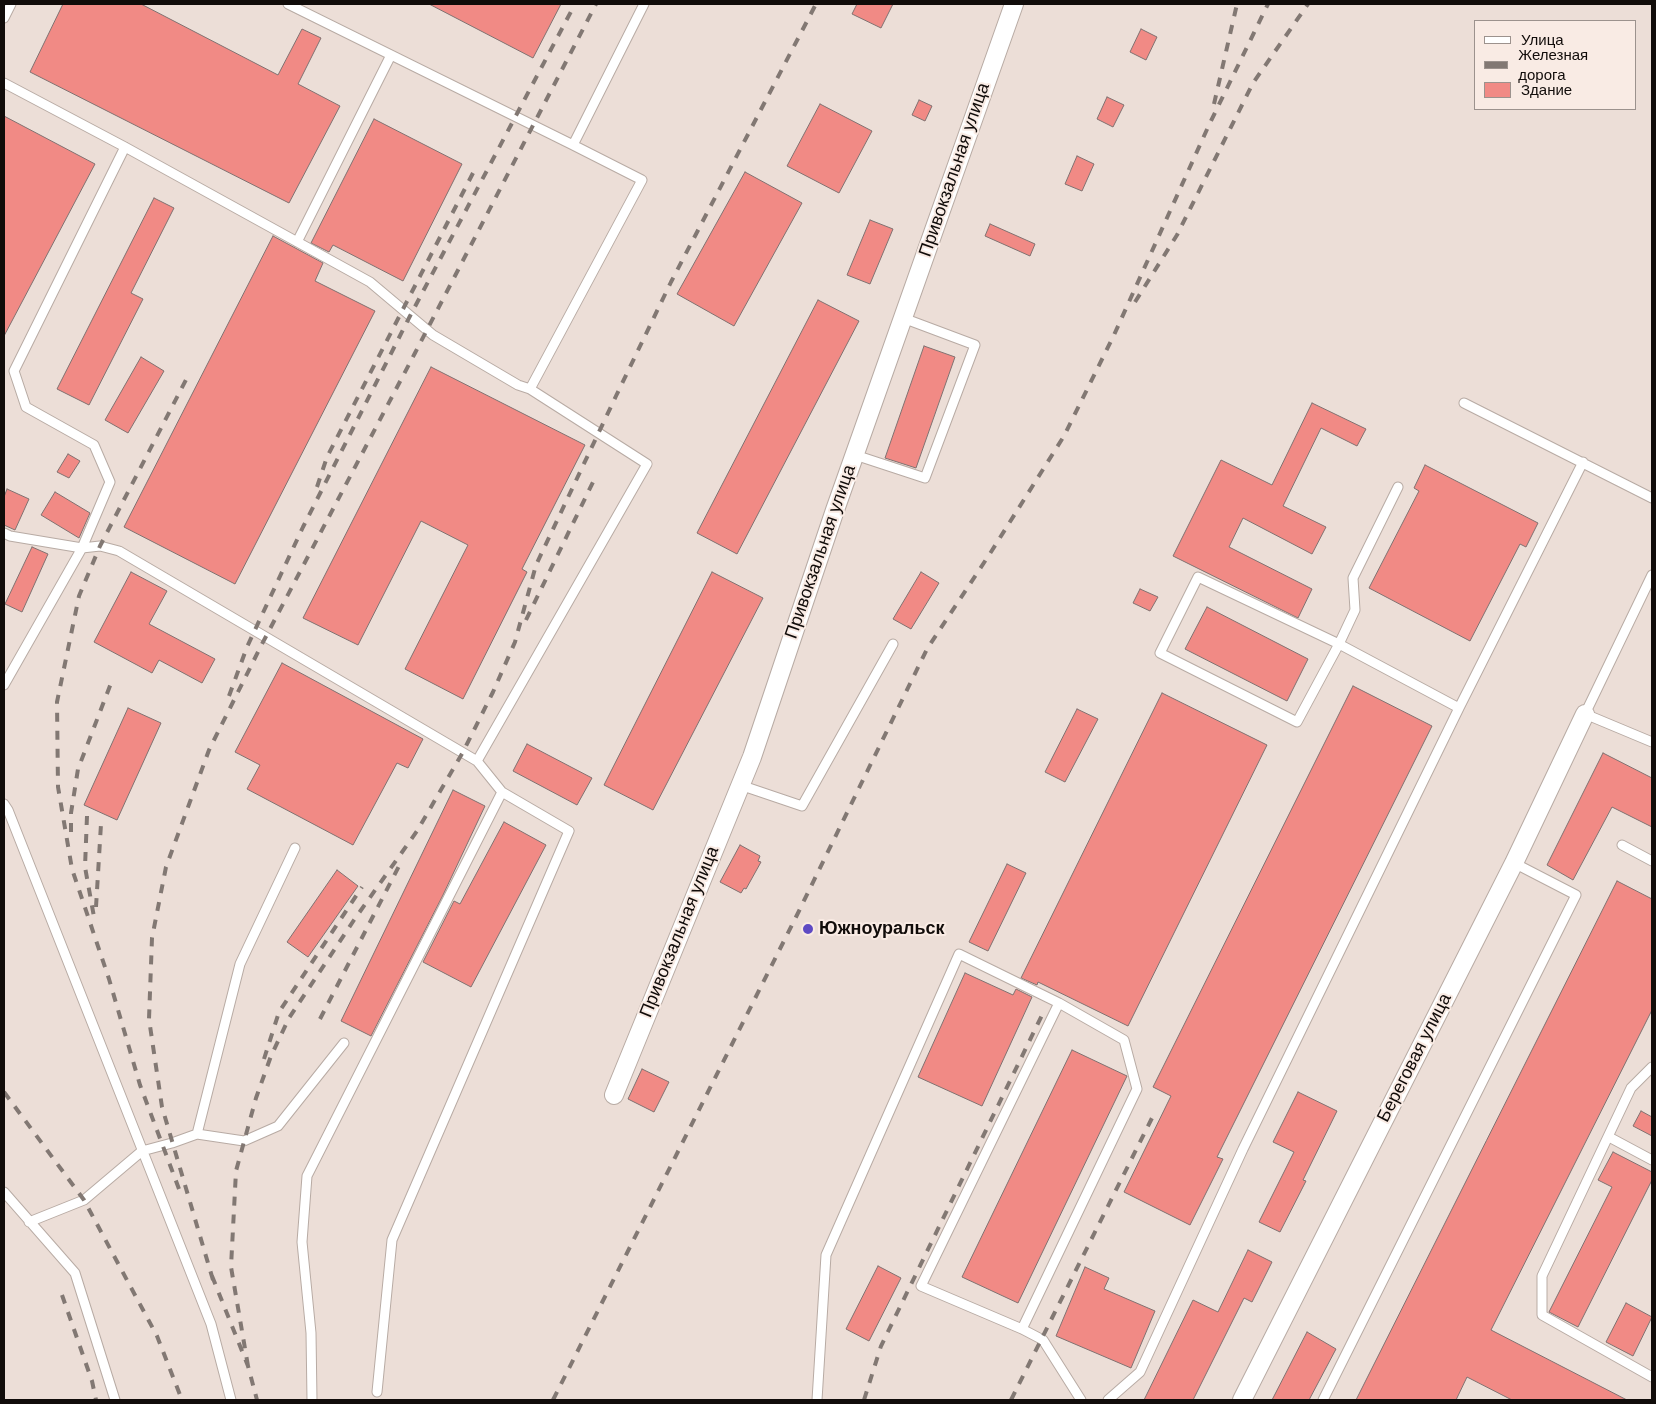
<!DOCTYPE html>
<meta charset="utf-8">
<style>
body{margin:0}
#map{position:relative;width:1656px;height:1404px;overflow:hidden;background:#ecded7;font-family:"DM Sans",sans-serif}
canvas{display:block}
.frame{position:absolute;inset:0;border:5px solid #110c0a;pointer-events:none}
.legend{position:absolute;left:1474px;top:20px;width:162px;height:90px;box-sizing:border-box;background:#f9ebe4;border:1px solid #9c928d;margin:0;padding:6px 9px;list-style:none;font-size:15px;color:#110c0a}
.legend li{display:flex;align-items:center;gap:10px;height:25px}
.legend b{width:25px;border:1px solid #9c928d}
</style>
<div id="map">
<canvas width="1656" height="1404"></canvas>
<div class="frame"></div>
<ul class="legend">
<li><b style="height:6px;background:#fff"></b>Улица</li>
<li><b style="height:6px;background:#827873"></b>Железная дорога</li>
<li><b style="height:14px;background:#f18a85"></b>Здание</li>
</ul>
</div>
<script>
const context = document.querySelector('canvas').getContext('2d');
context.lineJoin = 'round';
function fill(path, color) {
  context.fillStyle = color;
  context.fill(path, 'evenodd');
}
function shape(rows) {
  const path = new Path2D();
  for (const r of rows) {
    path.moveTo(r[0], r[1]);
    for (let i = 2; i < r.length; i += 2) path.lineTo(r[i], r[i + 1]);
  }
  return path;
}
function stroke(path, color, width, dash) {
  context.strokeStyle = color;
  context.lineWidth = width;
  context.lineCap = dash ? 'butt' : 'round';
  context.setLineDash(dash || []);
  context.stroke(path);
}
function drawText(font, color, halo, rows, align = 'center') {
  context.font = font + ' "DM Sans",sans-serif';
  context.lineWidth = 4;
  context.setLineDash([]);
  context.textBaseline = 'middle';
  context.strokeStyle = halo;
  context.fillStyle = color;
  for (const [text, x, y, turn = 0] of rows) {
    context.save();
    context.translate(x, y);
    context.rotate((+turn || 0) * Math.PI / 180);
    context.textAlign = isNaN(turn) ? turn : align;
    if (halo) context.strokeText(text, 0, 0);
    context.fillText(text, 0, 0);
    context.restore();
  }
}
const building = shape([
 [63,4,141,4,278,75,302,29,321,38,298,84,340,106,289,203,30,72,63,4],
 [429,4,561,4,533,58,429,4],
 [857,4,893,4,881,28,852,14,857,4],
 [1141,29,1157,37,1146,60,1130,52,1141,29],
 [1107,97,1124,105,1113,127,1097,119,1107,97],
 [919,100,932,106,925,121,912,115,919,100],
 [820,104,872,131,839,193,787,166,820,104],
 [4,116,95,164,4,336,4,116],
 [374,119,462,164,403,281,333,245,329,252,311,243,374,119],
 [1077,156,1094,164,1082,191,1065,184,1077,156],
 [745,172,802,203,734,326,677,294,745,172],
 [154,198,174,208,131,293,143,299,89,405,57,389,154,198],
 [870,220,893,229,870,284,847,275,870,220],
 [990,224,1035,244,1030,256,985,236,990,224],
 [273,236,323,263,315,281,375,311,235,584,124,527,273,236],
 [818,300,859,321,737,554,697,533,818,300],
 [924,346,955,357,916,468,885,458,924,346],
 [141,357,164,371,128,433,105,420,141,357],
 [431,367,585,445,522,569,527,572,463,699,405,669,468,545,421,521,358,645,303,618,431,367],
 [1312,403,1366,429,1357,446,1321,428,1283,506,1326,527,1312,554,1243,518,1229,547,1312,589,1298,618,1173,556,1221,460,1272,485,1312,403],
 [68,454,80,461,69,478,57,472,68,454],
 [1425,465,1538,523,1526,547,1520,544,1470,641,1369,588,1419,491,1414,488,1425,465],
 [7,489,29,499,15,530,4,525,4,497,7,489],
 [55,492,90,513,79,538,41,515,55,492],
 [32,547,48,554,22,612,5,604,32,547],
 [131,572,167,591,149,624,215,659,202,683,159,660,152,673,94,642,131,572],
 [712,572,763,598,653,810,604,785,712,572],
 [921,572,939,583,911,629,893,619,921,572],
 [1140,589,1158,597,1150,611,1133,603,1140,589],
 [1207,607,1308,659,1287,701,1185,649,1207,607],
 [282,663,423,739,408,768,397,763,353,845,247,789,260,765,235,752,282,663],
 [1353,686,1432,726,1217,1157,1223,1159,1190,1225,1124,1192,1171,1096,1153,1087,1353,686],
 [1162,693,1267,745,1128,1026,1038,982,1037,985,1021,978,1162,693],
 [128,708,161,723,117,820,84,805,128,708],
 [1077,709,1098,719,1065,782,1045,772,1077,709],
 [527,744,592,778,577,805,513,771,527,744],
 [1603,753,1652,778,1652,827,1612,807,1573,880,1547,865,1603,753],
 [453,790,485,806,443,895,371,1036,341,1021,453,790],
 [504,822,546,845,471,987,423,962,454,901,460,904,504,822],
 [740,845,760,856,758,861,761,862,746,889,744,888,741,893,720,882,740,845],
 [1007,864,1026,873,988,951,969,942,1007,864],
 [337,870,358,886,308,957,287,942,337,870],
 [1617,881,1652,899,1652,1010,1491,1330,1627,1400,1512,1400,1467,1377,1456,1400,1356,1400,1617,881],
 [965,973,1013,995,1016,989,1032,997,982,1106,918,1077,965,973],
 [1072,1050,1127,1076,1018,1303,962,1277,1072,1050],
 [642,1069,669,1082,654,1112,628,1099,642,1069],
 [1298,1092,1337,1111,1303,1180,1306,1181,1280,1232,1259,1222,1294,1152,1273,1142,1298,1092],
 [1641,1111,1652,1117,1652,1136,1633,1126,1641,1111],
 [1613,1152,1652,1172,1652,1180,1578,1327,1549,1312,1612,1187,1598,1180,1613,1152],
 [1248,1250,1272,1262,1252,1302,1244,1298,1193,1400,1144,1400,1193,1300,1218,1312,1248,1250],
 [878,1266,901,1278,869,1341,846,1329,878,1266],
 [1085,1267,1109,1278,1104,1289,1155,1311,1131,1368,1056,1336,1085,1267],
 [1626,1303,1652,1317,1633,1356,1606,1342,1626,1303],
 [1307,1332,1336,1349,1309,1400,1272,1400,1307,1332]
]);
fill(building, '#f18a85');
stroke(building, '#807170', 1);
const lane = shape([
 [288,4,573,145],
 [4,18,11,4],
 [4,83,125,147,370,282,433,335,518,385,530,389],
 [297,242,391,55],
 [1464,403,1652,498],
 [855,455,925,478,975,345,903,318],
 [4,533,10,536,82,548,100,546,119,551,477,761],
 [1652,575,1585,714,1652,742],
 [4,685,82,548,110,482,94,445,26,407,14,371,125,147],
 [1459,708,1583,462],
 [740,785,802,806,893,644],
 [4,804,8,810,211,1324,231,1400],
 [1622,845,1652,861],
 [1059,1003,921,1286,1022,1329,1043,1340,1081,1400],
 [1652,1067,1631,1088,1542,1276,1542,1315,1652,1377],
 [197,1134,240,964,295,848],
 [1609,1137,1652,1160],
 [4,1192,75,1273,115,1400],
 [29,1222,84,1200,142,1151,172,1143,197,1134,244,1141,278,1126,344,1043],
 [377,1392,392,1240,569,831,502,792,477,761,647,464,530,389,642,180,573,145,644,4],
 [312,1400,311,1333,302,1242,307,1176,502,792],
 [817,1400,826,1255,959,954,1059,1003,1124,1040,1137,1089,1022,1329],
 [1108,1400,1140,1372,1243,1149,1459,708,1339,644,1198,577,1160,653,1297,722,1339,644,1355,610,1353,578,1398,487],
 [1323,1400,1576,895,1514,863]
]);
const street = shape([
 [614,1095,752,757,835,510,1014,4],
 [1242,1400,1514,863,1585,714]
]);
stroke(lane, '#b8aba4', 11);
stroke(street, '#b8aba4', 20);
stroke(lane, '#fff', 9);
stroke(street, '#fff', 18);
stroke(shape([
 [1214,104,1237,4],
 [1135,302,1177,235,1253,83,1308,4],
 [317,487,327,457,473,173],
 [526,620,595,478],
 [229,696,247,647,303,527,410,316,575,4],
 [87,816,85,867,94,917],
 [71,832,71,813,78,769,113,678],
 [96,907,101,824],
 [320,1019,399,866],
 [264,1059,279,1012,362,887],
 [4,1092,84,1200,157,1336,182,1400],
 [179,1189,140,1085,109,979,72,869,58,787,57,702,79,596,100,546,189,374],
 [212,1276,248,1366,257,1400],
 [213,1280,162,1107,149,1019,152,938,166,867,209,750,262,644,415,353,596,4],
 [62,1295,92,1381,96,1400],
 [248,1366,231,1267,236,1171,256,1098,271,1056,289,1018,354,920,417,831,463,752,493,692,515,642,536,565,616,396,671,282,816,4],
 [553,1400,796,917,927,649,991,552,1064,436,1114,335,1209,125,1268,4],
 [864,1400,881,1346,1044,1011],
 [1011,1400,1153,1116]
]), '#827873', 4, [9, 9]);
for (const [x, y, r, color] of [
 [808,929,6,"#5e4ac3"]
]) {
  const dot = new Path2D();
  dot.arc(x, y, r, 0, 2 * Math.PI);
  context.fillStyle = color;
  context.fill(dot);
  stroke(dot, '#f9ebe4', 2);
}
drawText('18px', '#110c0a', '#f9ebe4', [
 ["Привокзальная улица",955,170,-71],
 ["Привокзальная улица",821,552,-71],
 ["Привокзальная улица",680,932,-68],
 ["Береговая улица",1415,1058,-63]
]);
drawText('bold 18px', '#110c0a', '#f9ebe4', [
 ["Южноуральск",819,929]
], 'left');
</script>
